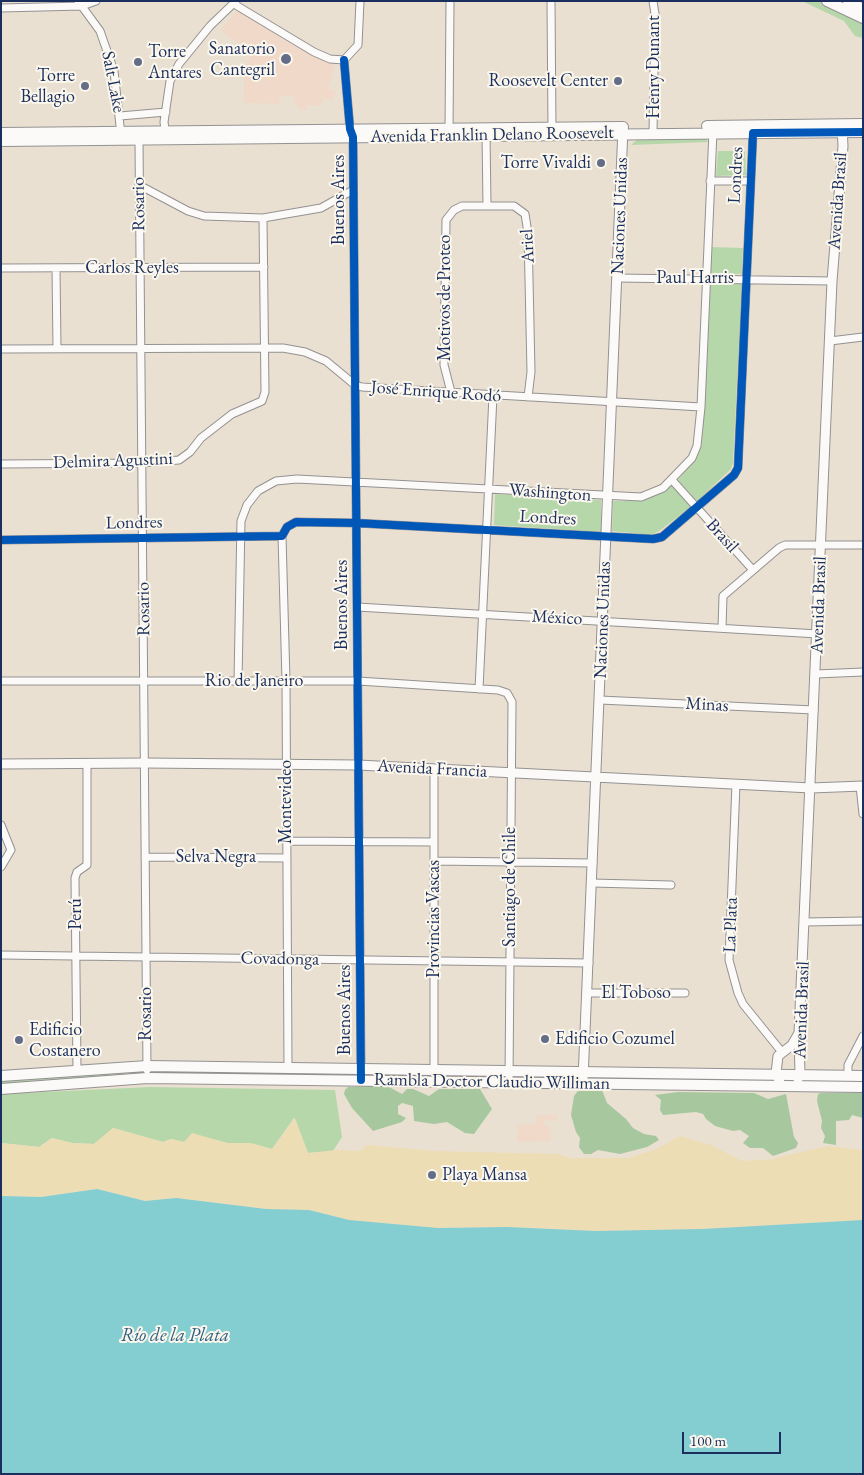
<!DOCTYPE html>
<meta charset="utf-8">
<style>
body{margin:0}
#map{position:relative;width:864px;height:1475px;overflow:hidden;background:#eae0d2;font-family:"EB Garamond",serif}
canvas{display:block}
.frame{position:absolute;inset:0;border:2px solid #1b2f5e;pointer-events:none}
.scale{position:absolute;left:682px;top:1432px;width:99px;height:22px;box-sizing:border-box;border:2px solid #1b2f5e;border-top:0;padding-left:6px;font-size:15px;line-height:18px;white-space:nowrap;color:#1b2f5e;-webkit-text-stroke:4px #fbf7ec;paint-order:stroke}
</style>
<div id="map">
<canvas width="864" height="1475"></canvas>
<div class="frame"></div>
<div class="scale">100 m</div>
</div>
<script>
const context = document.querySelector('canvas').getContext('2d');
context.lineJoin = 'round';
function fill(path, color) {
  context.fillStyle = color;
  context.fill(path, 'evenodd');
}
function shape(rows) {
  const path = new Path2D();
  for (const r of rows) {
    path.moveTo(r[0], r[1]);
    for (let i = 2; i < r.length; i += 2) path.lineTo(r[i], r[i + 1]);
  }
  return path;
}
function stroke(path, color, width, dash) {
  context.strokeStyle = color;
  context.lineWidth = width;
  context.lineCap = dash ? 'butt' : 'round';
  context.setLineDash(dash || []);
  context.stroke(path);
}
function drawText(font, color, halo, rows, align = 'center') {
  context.font = font + ' "EB Garamond",serif';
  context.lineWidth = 4;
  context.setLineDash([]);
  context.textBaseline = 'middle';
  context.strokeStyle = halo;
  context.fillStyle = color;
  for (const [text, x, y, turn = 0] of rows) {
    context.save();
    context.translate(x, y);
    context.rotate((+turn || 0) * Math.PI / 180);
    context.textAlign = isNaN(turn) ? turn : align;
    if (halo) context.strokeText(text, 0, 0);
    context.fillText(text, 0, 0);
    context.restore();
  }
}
fill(shape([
 [239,8,283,40,335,65,328,88,336,92,332,100,324,98,321,106,307,105,307,110,298,109,298,105,295,104,294,96,280,96,279,104,244,103,244,74,251,53,220,30],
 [536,1115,557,1115,557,1121,544,1120,545,1126,550,1126,551,1141,517,1142,517,1125,536,1124]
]), '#f0d9c8');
fill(shape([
 [802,1,818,1,863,23,863,38,855,36,844,21],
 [705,137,708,142,631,145,639,138],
 [718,151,745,151,746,175,716,176],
 [711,247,743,248,742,274,710,273],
 [742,283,733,462,731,469,697,501,678,480,694,461,702,445,708,284],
 [671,485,692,506,659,531,651,535,612,531,613,501,642,501],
 [495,494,601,500,601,532,494,525],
 [138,1071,137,1074,1,1085,1,1080],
 [155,1071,351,1073,351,1074,345,1076,161,1074],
 [150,1087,335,1090,342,1137,333,1151,308,1153,294,1118,272,1149,250,1143,228,1143,212,1139,184,1142,171,1139,163,1142,113,1128,94,1144,72,1143,52,1138,39,1147,1,1143,1,1094]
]), '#b6d7aa');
fill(shape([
 [387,1086,402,1094,407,1089,413,1089,429,1096,439,1089,480,1089,492,1109,474,1134,465,1133,447,1122,434,1124,414,1121,413,1106,402,1103,398,1106,398,1114,406,1118,402,1122,373,1131,352,1108,344,1094,345,1090,348,1087],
 [602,1090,607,1103,626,1119,633,1128,644,1134,656,1136,659,1140,647,1147,620,1154,598,1150,591,1154,584,1154,579,1147,580,1138,576,1132,571,1115,574,1096,578,1091],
 [678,1092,754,1093,768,1099,786,1094,794,1137,798,1143,796,1148,773,1156,763,1148,750,1148,743,1143,749,1136,740,1130,733,1131,715,1126,706,1119,703,1114,696,1112,663,1115,660,1110,661,1100,655,1095],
 [821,1093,863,1093,863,1118,852,1115,849,1120,836,1121,836,1145,823,1143,825,1136,821,1128,822,1121,817,1101,818,1094]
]), '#a7c79f');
fill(shape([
 [295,1118,308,1153,337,1150,360,1151,366,1145,437,1151,558,1154,570,1158,628,1158,654,1150,680,1136,711,1145,742,1161,772,1159,827,1146,863,1150,863,1220,702,1229,596,1231,507,1227,438,1228,349,1220,309,1210,266,1209,176,1198,145,1201,97,1189,41,1197,1,1196,1,1143,39,1147,52,1138,72,1143,94,1144,113,1128,163,1142,171,1139,184,1142,192,1133,227,1143,250,1143,272,1149]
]), '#ecddb5');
fill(shape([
 [97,1189,145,1201,176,1198,266,1209,309,1210,349,1220,438,1228,507,1227,596,1231,702,1229,863,1220,863,1474,1,1474,1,1196,41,1197]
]), '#84cdd0');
const minor = shape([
 [78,1,100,31,114,71,121,135],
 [551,1,552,131],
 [653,1,655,14,653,133],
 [234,4,314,52,330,59,344,60],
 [1,8,82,6,96,1],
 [344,60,350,129,353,137,361,1071],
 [344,60,358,45,360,1],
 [120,116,166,112],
 [449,131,450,1],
 [486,133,487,205],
 [166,136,164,122,170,81,179,64,210,26,236,1],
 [139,141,147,1070],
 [710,181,750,181],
 [139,185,188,211,204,216,263,218,321,208,353,190],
 [1,268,264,267],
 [56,268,57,349],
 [617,278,832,281],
 [830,341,863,337],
 [1,349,283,348,305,352,326,361,355,385,362,387,701,407],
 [451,392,444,365,446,220,454,210,462,206,514,206,525,214,528,233,531,372,528,397],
 [1,464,142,463,179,460,190,452,201,438,232,414,262,401,265,392,263,218],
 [672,480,753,570],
 [282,536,286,681,288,1067],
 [1,540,282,536,287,527,296,522,356,523,653,539,662,537,734,475,738,468,753,133],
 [357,607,818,634],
 [722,628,723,596,779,548,785,545,863,545],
 [816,674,863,672],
 [1,681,358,681,498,690,507,693,512,702,509,1082],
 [238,681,241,521,247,505,258,491,276,481,297,479,641,497,663,488,692,458,697,446,701,407,713,131],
 [479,689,493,396],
 [600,700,814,710],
 [736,784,729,960,738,993,743,1004,781,1051],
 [860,786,863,814],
 [1,825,11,850,1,867],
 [286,841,434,842],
 [145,857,286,858],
 [434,861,593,863],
 [592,883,671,885],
 [805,922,863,921],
 [1,955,589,963],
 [588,993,685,993],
 [434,1069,434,769],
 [77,1070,75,878,77,872,87,865,87,763],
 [848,1076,848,1065,863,1036]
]);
const tertiary = shape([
 [1,764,145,763,358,765,811,788,863,786],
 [583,1079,623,128],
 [798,1079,800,1075,799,1033,832,281,843,146,842,127],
 [781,1085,776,1073,778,1056,792,1045,799,1033]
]);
const secondary = shape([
 [827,1,863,18],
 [848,1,863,9],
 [707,126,863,124],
 [1,133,623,127],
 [1,141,863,132],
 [1,1076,147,1066,863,1076],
 [1,1089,147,1078,863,1087]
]);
stroke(minor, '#939192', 9);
stroke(tertiary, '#939192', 11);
stroke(secondary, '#939192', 12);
stroke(minor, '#fcfaf8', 7);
stroke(tertiary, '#fcfaf8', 9);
stroke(secondary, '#fcfaf8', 10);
stroke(shape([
 [344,60,350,129,353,137,361,1080],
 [1,540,282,536,287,527,296,522,356,523,653,539,662,537,734,475,738,468,753,133,863,132]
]), '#0057b8', 8);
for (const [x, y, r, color] of [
 [286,59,6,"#636d87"],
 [138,62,5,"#636d87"],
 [618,81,5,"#636d87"],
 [85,86,5,"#636d87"],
 [601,163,5,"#636d87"],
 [545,1039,5,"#636d87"],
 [19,1040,5,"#636d87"],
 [432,1175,5,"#636d87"]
]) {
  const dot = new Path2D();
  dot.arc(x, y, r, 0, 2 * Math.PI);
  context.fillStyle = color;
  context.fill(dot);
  stroke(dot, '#fbf7ec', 2);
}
drawText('18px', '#1b2f5e', '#fbf7ec', [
 ["Sanatorio",275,49],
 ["Cantegril",275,70],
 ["Torre",148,52,"left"],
 ["Antares",148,73,"left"],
 ["Torre",75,76],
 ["Bellagio",75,97],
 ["Roosevelt Center",608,81],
 ["Torre Vivaldi",591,163],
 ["Edificio",29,1030,"left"],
 ["Costanero",29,1051,"left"],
 ["Edificio Cozumel",555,1039,"left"],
 ["Playa Mansa",442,1175,"left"]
], 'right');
drawText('18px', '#1b2f5e', '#fbf7ec', [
 ["Henry Dunant",654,67,-90],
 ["Salt Lake",113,82,79],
 ["Avenida Franklin Delano Roosevelt",492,135,-1],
 ["Londres",736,175,-87],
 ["Buenos Aires",339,200,-90],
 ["Avenida Brasil",838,201,-86],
 ["Rosario",139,204,-91],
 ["Naciones Unidas",620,216,-88],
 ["Ariel",528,246,-93],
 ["Carlos Reyles",132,268],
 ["Paul Harris",695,278],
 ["Motivos de Proteo",445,298,-90],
 ["José Enrique Rodó",436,392,4],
 ["Delmira Agustini",113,461,-2],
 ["Washington",550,493,4],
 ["Londres",548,518,3],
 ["Londres",134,523,-1],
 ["Brasil",722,536,48],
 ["Buenos Aires",342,605,-90],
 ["Avenida Brasil",819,605,-88],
 ["Rosario",144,609,-91],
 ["México",557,618,3],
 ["Naciones Unidas",603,620,-88],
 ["Rio de Janeiro",254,681],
 ["Minas",707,705,3],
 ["Avenida Francia",432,769,3],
 ["Montevideo",286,802,-90],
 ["Selva Negra",216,857],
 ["Santiago de Chile",510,887,-90],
 ["Perú",76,914,-90],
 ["Provincias Vascas",434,919,-90],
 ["La Plata",731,925,-88],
 ["Covadonga",280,959,1],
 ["El Toboso",636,993],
 ["Buenos Aires",345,1010,-90],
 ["Avenida Brasil",802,1010,-88],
 ["Rosario",146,1014,-90],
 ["Rambla Doctor Claudio Williman",492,1082,1]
]);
drawText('italic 19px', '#2d5c80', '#fbf7ec', [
 ["Río de la Plata",175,1336]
]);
</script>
